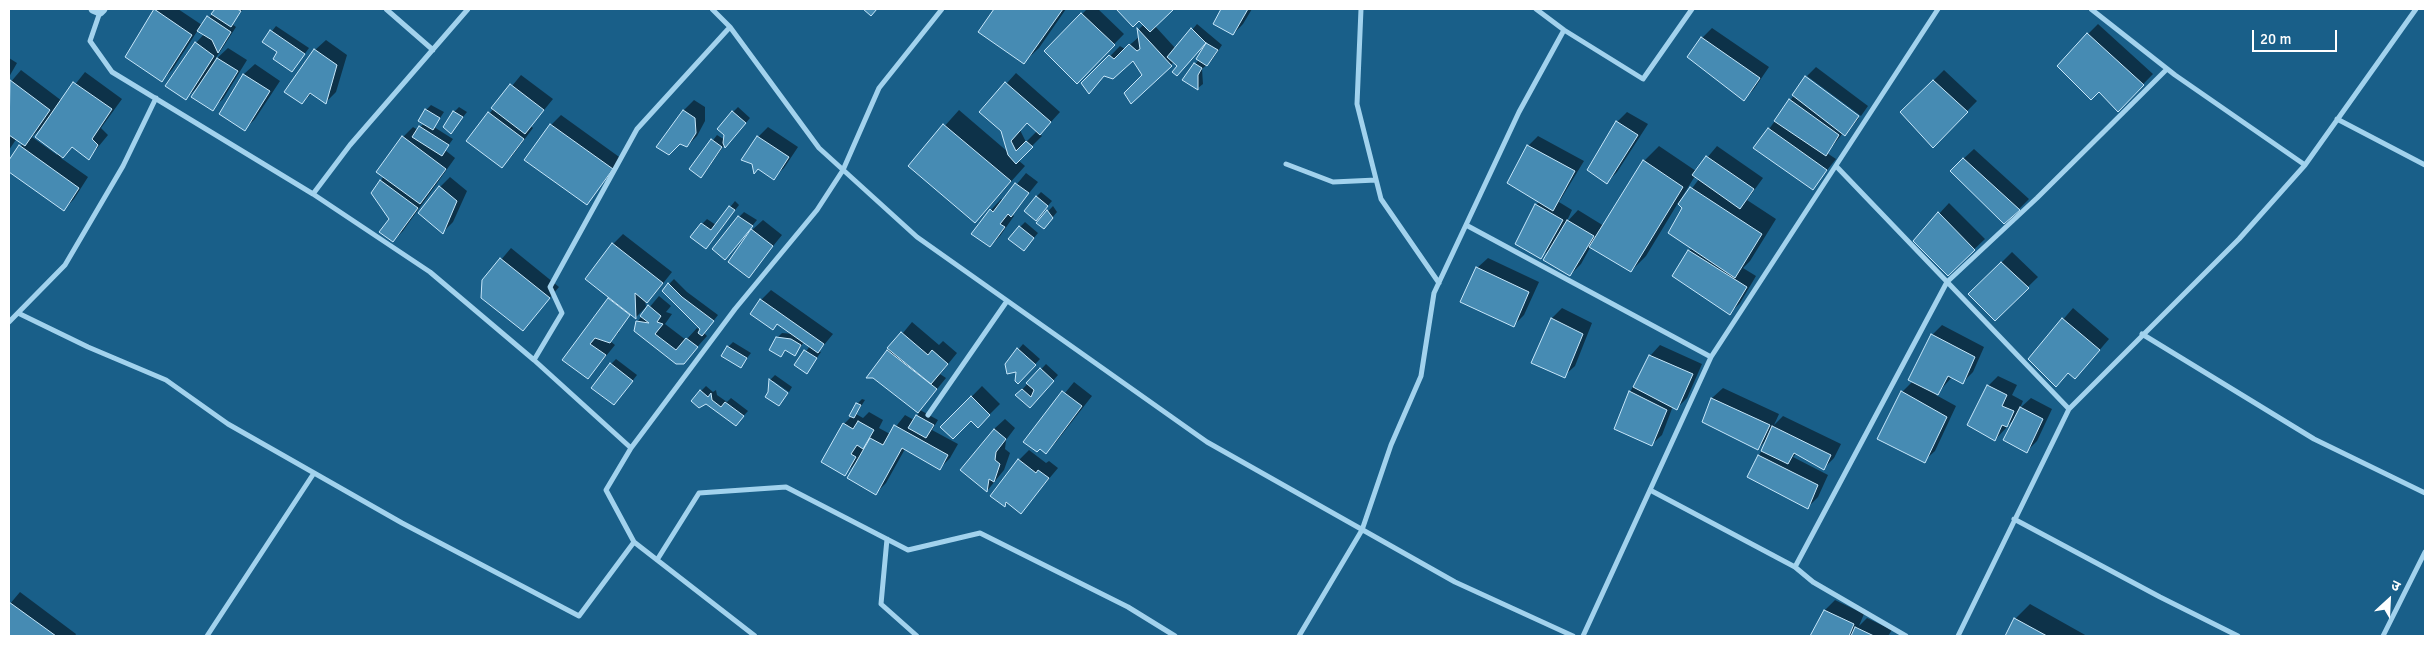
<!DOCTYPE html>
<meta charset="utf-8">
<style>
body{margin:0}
#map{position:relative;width:2434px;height:645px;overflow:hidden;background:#195f89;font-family:Signika,"Noto Sans Devanagari",sans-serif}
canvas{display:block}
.frame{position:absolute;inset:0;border:10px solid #fff;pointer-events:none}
.north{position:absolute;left:2364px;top:575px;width:50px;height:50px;-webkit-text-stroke:4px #195f89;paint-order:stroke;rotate:25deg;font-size:14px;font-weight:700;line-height:20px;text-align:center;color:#fff}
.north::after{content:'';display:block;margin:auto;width:18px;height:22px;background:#fff;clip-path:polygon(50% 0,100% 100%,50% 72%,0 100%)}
.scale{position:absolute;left:2252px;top:30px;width:85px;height:22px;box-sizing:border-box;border:2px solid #fff;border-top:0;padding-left:6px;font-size:15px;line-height:18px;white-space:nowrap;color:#fff;-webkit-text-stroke:4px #195f89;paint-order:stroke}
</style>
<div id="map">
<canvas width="2434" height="645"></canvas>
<div class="frame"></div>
<div class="north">उ</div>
<div class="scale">20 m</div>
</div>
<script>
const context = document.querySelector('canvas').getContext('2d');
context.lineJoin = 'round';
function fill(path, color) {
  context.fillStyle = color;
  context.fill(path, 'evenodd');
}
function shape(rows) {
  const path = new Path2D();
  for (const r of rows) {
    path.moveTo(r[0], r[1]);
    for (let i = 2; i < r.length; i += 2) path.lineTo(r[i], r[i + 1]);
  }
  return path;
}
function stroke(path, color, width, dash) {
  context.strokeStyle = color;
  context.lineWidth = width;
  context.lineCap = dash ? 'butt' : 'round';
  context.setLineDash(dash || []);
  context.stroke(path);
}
fill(shape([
 [156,9,178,9,202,25,217,9,243,9,232,24,236,27,214,61,228,48,247,60,223,99,212,109,199,86,186,98,196,43,204,34,198,30,172,70,162,80],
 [996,9,1066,9,1039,48,1024,62,980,32],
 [1087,9,1098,9,1124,34,1077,82,1046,51],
 [1118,9,1173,9,1155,26,1176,49,1197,24,1222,45,1212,60,1202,69,1203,84,1198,88,1184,80,1199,59,1206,42,1182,69,1174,62,1131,102,1144,75,1133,59,1083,84,1120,46,1125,49,1140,36,1139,29,1144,24,1139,19,1133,25],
 [1223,9,1252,9,1243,24,1233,34,1214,23],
 [2098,24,2153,74,2118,110,2088,34],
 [276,26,309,48,292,71,279,52,264,41],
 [1712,28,1769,67,1754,89,1744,99,1702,38],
 [326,40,347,55,336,92,326,102,312,93,302,103,315,50],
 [9,58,17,63,9,77],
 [255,64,280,81,255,119,245,129,220,114,244,74],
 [1816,67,1868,106,1861,116,1807,76],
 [21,70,62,101,85,72,122,99,101,128,108,135,89,158,73,146,61,158,88,177,74,199,64,209,9,170,9,163,23,143,17,138,9,150,9,84],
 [39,130,58,153,57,155,32,137],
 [1944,70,1977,101,1933,146,1902,112],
 [1016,73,1060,112,1040,134,1042,136,1018,160,1025,166,975,222,909,166,959,110,1008,152,1002,131,981,112],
 [1027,122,1037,131,1026,142,1020,130],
 [521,75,553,99,531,126,533,128,512,156,502,166,467,141],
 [1806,79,1859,118,1845,135,1843,133,1827,153,1836,159,1812,189,1769,129],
 [694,100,705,107,705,121,697,136,687,146,683,111],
 [431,105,444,112,434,127,453,139,445,150,455,158,403,231,393,241,381,181,403,137,413,127,418,130,424,123,426,110],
 [459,107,467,112,455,127,454,112],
 [738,107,750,118,730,142,725,144,706,171,691,169,717,135,725,140,733,112],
 [1627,112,1648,124,1617,172,1607,182,1617,122],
 [561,115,622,159,587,203,551,125],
 [768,127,798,147,784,168,773,178,758,137],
 [1538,136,1584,161,1559,202,1572,210,1566,223,1578,210,1604,226,1644,161,1659,146,1696,171,1717,146,1763,178,1747,200,1776,219,1750,261,1743,268,1756,276,1740,303,1730,313,1689,251,1692,248,1684,207,1678,203,1646,256,1631,271,1591,246,1581,264,1570,275,1552,247,1541,257,1536,205,1540,201,1528,146],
 [1695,176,1699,179,1681,203,1679,202],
 [1974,149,2029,199,2019,209,1961,161],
 [1026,173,1038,182,1012,214,1014,216,1000,236,990,246,991,210,1001,199,1003,201],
 [450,177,467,191,453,222,443,232,440,187],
 [1041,192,1052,201,1041,214,1036,197],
 [735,201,739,205,711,242,702,224,707,219,716,225],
 [1949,203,1985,239,1948,274,1914,241],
 [1053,206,1057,212,1048,223,1038,222],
 [744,212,757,220,730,253,739,217],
 [763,220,782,235,749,276,752,230],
 [1025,222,1038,233,1028,245,1020,227],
 [623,234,672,272,657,291,647,301,645,300,646,307,636,317,632,314,633,309,616,332,619,332,610,341,615,345,588,378,564,360,610,297,613,244],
 [511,248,559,287,523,329,484,280],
 [2012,252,2038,277,1995,319,1970,294],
 [1488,258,1539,282,1524,315,1514,325,1477,268],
 [674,279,687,292,718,315,704,333,707,336,683,363,637,322,659,296,671,306,666,312,672,314,665,324,686,340,697,328,701,331,702,329,663,290],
 [771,290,833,334,819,351,821,352,807,372,796,365,810,346,804,342,795,354,787,349,781,355,777,338,782,333,794,334,761,300],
 [1562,308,1592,323,1575,366,1564,376,1532,362,1552,318],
 [2073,308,2109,339,2085,367,2069,372,2030,358],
 [912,322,939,345,943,341,957,353,940,374,946,378,920,410,938,420,932,430,958,444,950,458,940,468,905,449,886,483,876,493,856,463,845,474,844,424,852,416,857,404,862,399,865,400,856,414,863,418,869,412,883,420,879,428,890,434,905,415,914,420,919,413,873,377,888,351],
 [1942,325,1984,347,1973,372,1963,382,1952,377,1936,395,1956,406,1935,451,1924,461,1902,392,1913,381,1932,335],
 [733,342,751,353,740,367,728,347],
 [1023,344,1040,359,1018,382,1018,370,1006,364],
 [1660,345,1702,364,1687,398,1677,408,1673,406,1662,435,1651,445,1630,392,1650,356],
 [616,359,637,375,619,398,611,364],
 [1046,364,1058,375,1034,402,1017,395],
 [775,375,792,387,789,392,773,381,773,384,788,394,779,404,770,392,770,380],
 [1998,376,2017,385,2012,395,2023,401,2020,408,2031,398,2052,409,2037,441,2027,451,2016,417,1995,440,1988,386],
 [1074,382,1092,396,1056,442,1046,452,1025,442],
 [706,386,713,392,716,390,717,395,727,402,731,398,748,411,736,424,701,391],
 [982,386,1000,404,978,426,971,419,942,427],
 [1723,388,1779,414,1774,425,1783,416,1841,444,1834,458,1824,468,1797,453,1793,457,1828,475,1818,497,1807,508,1749,476,1767,439,1758,449,1703,421,1712,398],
 [1005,419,1015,428,1006,440,1005,449,1010,453,1004,470,987,491,994,429],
 [1029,450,1046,463,1049,461,1058,468,1021,512,1008,502,1005,506,1019,460],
 [20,592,76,634,75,636,9,636,9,605],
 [1835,600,1864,614,1859,626,1867,618,1892,630,1888,636,1812,636,1825,610],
 [2030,604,2087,636,2006,636,2015,619]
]), '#0007');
const building = shape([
 [154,9,192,35,162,82,125,57,154,9],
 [215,9,237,9,241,11,231,27,211,14,215,9],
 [863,9,877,9,871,16,863,9],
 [994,9,1063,9,1024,64,978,32,994,9],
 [1116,9,1172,9,1173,10,1150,32,1139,21,1133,27,1116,9],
 [1221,9,1248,9,1233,35,1213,24,1221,9],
 [1081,13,1115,45,1077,84,1044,51,1081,13],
 [207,16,231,32,218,53,212,40,197,31,207,16],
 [1137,28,1172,66,1131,104,1124,93,1142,75,1133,61,1113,79,1104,76,1089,94,1081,83,1109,55,1114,59,1129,44,1137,51,1140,49,1137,28],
 [1191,28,1206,43,1177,76,1172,72,1177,66,1167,57,1191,28],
 [270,30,305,54,292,72,273,59,277,52,262,42,270,30],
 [2087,33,2144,85,2118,112,2099,92,2091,100,2057,66,2087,33],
 [1701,37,1760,78,1744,101,1687,57,1701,37],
 [195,42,214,56,186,100,165,86,195,42],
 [1206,43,1218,50,1207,66,1196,59,1206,43],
 [314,49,337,65,326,104,310,93,302,104,284,92,314,49],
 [217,58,238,71,213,111,191,97,217,58],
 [1194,63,1202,68,1198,75,1198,90,1182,80,1194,63],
 [243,74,270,91,245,131,219,114,243,74],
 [1805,76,1859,116,1845,136,1792,95,1805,76],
 [10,80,50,110,25,146,9,135,10,80],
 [1933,80,1968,112,1933,148,1900,112,1933,80],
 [73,82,112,109,92,139,98,145,89,160,72,147,63,158,35,137,73,82],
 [1005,82,1051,122,1040,135,1027,123,1011,141,1016,151,1026,141,1033,147,1016,164,1008,155,1001,131,979,112,1005,82],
 [510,84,544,110,525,134,491,108,510,84],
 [1789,99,1839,135,1826,156,1774,121,1789,99],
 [425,109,440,118,433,130,418,121,425,109],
 [683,110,695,118,696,133,687,147,680,144,669,155,656,147,683,110],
 [453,111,463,117,451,134,443,127,453,111],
 [732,111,746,123,725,148,723,143,724,135,717,129,732,111],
 [488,112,524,139,502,168,466,141,488,112],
 [1616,121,1638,135,1607,184,1587,170,1616,121],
 [550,124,613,169,587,205,524,160,550,124],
 [943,124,1011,181,975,223,908,166,943,124],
 [419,126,449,145,442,156,412,137,419,126],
 [1768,128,1827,170,1813,190,1753,148,1768,128],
 [402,136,446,169,420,204,376,172,402,136],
 [757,136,789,157,774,180,758,169,754,174,752,164,741,160,757,136],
 [711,139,722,147,701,178,689,169,711,139],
 [19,145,79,188,64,211,9,172,9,160,19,145],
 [1527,145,1575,171,1553,211,1507,183,1527,145],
 [1706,156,1754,189,1740,209,1692,175,1706,156],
 [1963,158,2020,210,2004,224,1950,171,1963,158],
 [1643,160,1683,187,1631,272,1589,247,1643,160],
 [380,180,418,208,393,242,379,232,389,219,371,193,380,180],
 [1015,183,1029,193,1011,217,1008,214,1000,224,1005,227,990,247,971,234,990,209,993,212,1015,183],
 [439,186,457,201,443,234,418,213,439,186],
 [1690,187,1762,234,1735,278,1668,233,1682,208,1678,204,1690,187],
 [1036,196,1048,206,1036,221,1024,211,1036,196],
 [1535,204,1563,220,1541,259,1515,244,1535,204],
 [729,206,735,210,706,249,690,237,701,223,711,230,729,206],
 [1047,210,1053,218,1044,229,1036,223,1047,210],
 [1938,212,1975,250,1948,276,1913,241,1938,212],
 [738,216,753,226,725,260,712,249,738,216],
 [1567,220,1594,236,1570,276,1543,260,1567,220],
 [1019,226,1034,238,1024,251,1008,239,1019,226],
 [751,229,773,246,749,278,728,262,751,229],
 [612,243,663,283,647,303,635,293,636,319,585,279,612,243],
 [1688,250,1747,287,1730,315,1672,276,1688,250],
 [500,258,550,298,523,331,481,298,482,280,500,258],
 [2001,262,2029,288,1995,321,1968,294,2001,262],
 [1476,267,1529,292,1514,327,1460,302,1476,267],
 [668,283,682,297,714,321,702,336,698,333,700,329,662,291,668,283],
 [608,298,630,315,610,343,595,338,590,344,606,355,588,379,562,360,608,298],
 [760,299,824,344,818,353,777,324,773,330,750,314,760,299],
 [648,305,661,316,657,322,663,324,655,334,676,350,686,338,698,347,684,364,676,364,634,331,636,321,649,323,640,316,648,305],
 [1551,318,1583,334,1565,378,1531,363,1551,318],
 [2062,318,2100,350,2075,379,2068,373,2056,387,2028,359,2062,318],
 [901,332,928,355,932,350,948,364,931,384,887,348,901,332],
 [1931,334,1975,357,1963,384,1948,376,1938,395,1908,380,1931,334],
 [776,337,791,339,801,345,795,356,785,350,781,357,769,350,776,337],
 [727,346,747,358,741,368,721,356,727,346],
 [1017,348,1036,365,1018,384,1015,381,1016,372,1007,374,1005,364,1017,348],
 [804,350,817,358,807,374,794,365,804,350],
 [887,350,937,389,918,413,873,378,866,378,887,350],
 [1649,355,1693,374,1677,410,1633,387,1649,355],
 [610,363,633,381,614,405,591,388,610,363],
 [1040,368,1054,381,1030,408,1015,395,1022,389,1031,397,1034,390,1026,383,1040,368],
 [769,379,788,393,779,406,765,397,768,392,769,379],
 [1987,385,2007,395,2002,406,2014,411,2007,427,2002,425,1995,441,1967,425,1987,385],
 [700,390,708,397,711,393,712,400,721,407,725,402,744,416,736,426,706,404,699,408,691,401,700,390],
 [1062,391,1082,406,1046,454,1040,449,1037,452,1023,442,1062,391],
 [1629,391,1667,410,1652,446,1614,429,1629,391],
 [1901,391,1947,417,1925,463,1877,439,1901,391],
 [971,396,990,415,978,428,971,421,953,439,940,427,971,396],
 [1711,398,1770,425,1758,450,1702,422,1711,398],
 [856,403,861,405,854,418,849,416,856,403],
 [2020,407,2043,419,2027,453,2003,440,2020,407],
 [916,415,934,425,926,438,908,428,916,415],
 [858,421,874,430,863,449,857,445,851,454,856,457,845,476,821,462,843,423,853,429,858,421],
 [894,425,948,455,940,470,902,448,876,495,847,478,870,438,883,445,894,425],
 [1772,426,1831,455,1824,470,1794,453,1788,464,1761,451,1772,426],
 [994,429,1006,439,996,452,995,460,1000,464,994,482,989,479,987,492,960,470,994,429],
 [1758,455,1818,485,1808,509,1747,477,1758,455],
 [1018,459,1036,473,1038,470,1049,478,1021,514,1006,502,1005,507,990,496,1018,459],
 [9,602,56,636,9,636,9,602],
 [1824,610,1854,624,1849,636,1810,636,1824,610],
 [2014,618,2047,636,2005,636,2014,618],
 [1855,627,1874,636,1851,636,1855,627]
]);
fill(building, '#468bb3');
stroke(building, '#c7e7fa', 1);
stroke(shape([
 [386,9,433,50],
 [712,9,730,27,819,148,917,237,1207,442,1455,582,1573,636],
 [1361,9,1357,104,1381,199,1439,283],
 [1536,9,1564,30,1643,79,1692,9],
 [2091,9,2175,75,2305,165],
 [100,12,90,41,112,72,313,194,350,145,468,9],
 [2337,119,2425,165],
 [1286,164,1333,182,1376,180],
 [1836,166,2069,409],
 [313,194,430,272,534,360,631,448,735,309,817,210,843,170,879,88,942,9],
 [1466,225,1711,357],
 [18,313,88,347,166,380,228,424,402,523,579,616,634,542,755,636],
 [9,322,65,265,123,166,156,98],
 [2142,334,2314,439,2425,493],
 [534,360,562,313,550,287,637,129,730,27],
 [928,415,1007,301],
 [631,448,606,490,634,542],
 [1650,490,1795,567,1813,582,1906,636],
 [2014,519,2160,597,2238,636],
 [887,539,881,604,917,636],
 [657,560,699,493,786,487,908,550,980,533,1128,607,1175,636],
 [1795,567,1947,282,2037,198,2167,69],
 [207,636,314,473],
 [1299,636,1362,530,1391,445,1421,376,1434,293,1519,112,1564,30],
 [1583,636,1711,357,1938,9],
 [1958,636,2069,409,2239,239,2305,165,2416,9],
 [2383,636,2425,552]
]), '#a2d2ed', 5);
stroke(shape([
 [93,9,100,12,103,9]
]), '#a2d2ed', 9);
</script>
